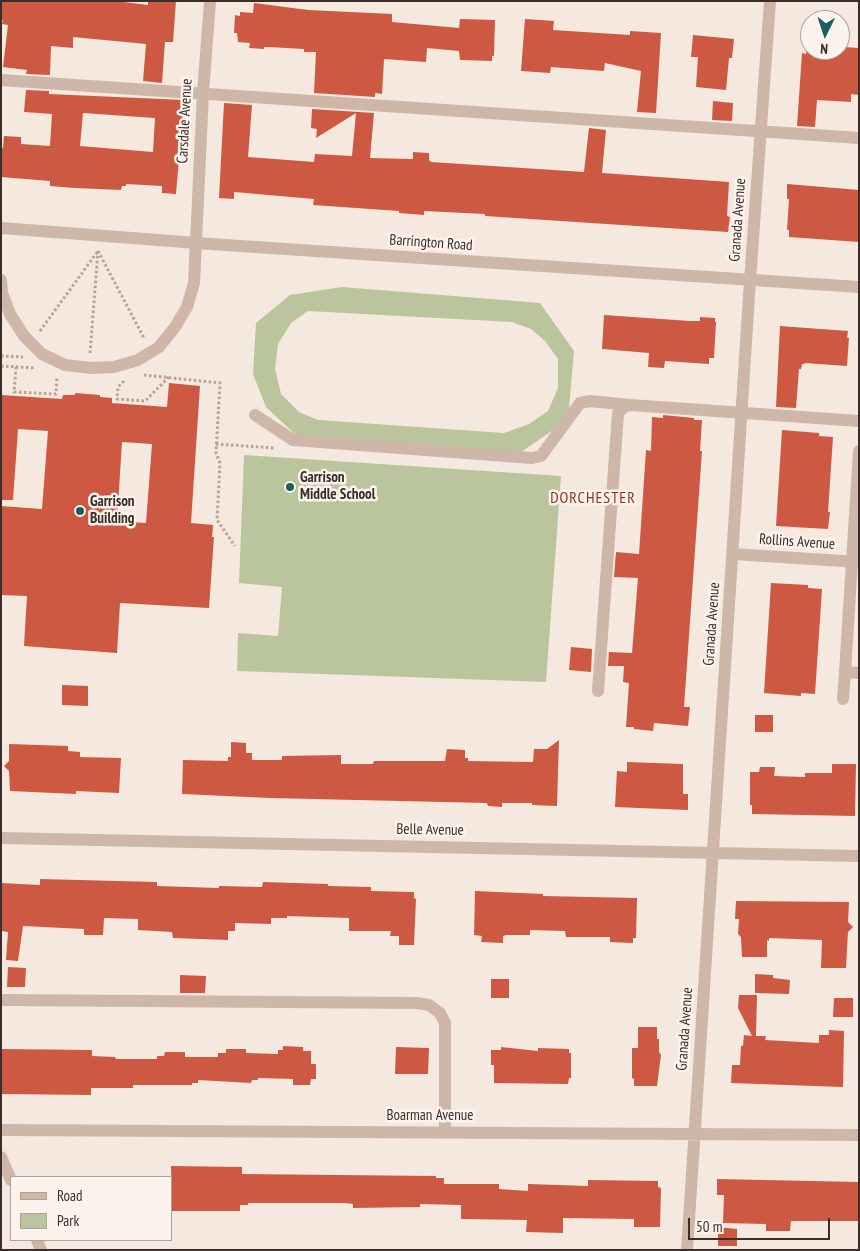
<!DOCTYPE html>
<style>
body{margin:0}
#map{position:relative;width:860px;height:1251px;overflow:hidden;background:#f5e8df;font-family:"PT Sans Narrow",sans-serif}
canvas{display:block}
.frame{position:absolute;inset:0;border:2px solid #3b2d29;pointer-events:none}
.legend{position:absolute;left:10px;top:1176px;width:162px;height:65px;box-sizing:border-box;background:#fbf3ec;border:1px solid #aea49e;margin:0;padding:6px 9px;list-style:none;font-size:15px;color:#3b2d29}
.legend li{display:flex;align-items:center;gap:10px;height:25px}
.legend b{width:25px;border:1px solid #aea49e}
.north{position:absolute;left:800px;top:10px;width:50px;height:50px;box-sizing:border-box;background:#fbf3ec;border:1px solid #aea49e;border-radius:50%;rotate:184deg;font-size:14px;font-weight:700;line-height:20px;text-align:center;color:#3b2d29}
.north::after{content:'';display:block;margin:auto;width:18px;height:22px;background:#1b605f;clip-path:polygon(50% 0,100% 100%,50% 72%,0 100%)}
.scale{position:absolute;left:688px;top:1218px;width:142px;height:22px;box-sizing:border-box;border:2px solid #3b2d29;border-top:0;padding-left:6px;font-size:15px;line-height:18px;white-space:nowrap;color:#3b2d29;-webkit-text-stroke:4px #fbf3ec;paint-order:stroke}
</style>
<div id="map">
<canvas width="860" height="1251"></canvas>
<div class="frame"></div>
<ul class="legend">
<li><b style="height:6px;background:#ceb7a9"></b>Road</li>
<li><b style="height:14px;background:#bbc59d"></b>Park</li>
</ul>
<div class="north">N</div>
<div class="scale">50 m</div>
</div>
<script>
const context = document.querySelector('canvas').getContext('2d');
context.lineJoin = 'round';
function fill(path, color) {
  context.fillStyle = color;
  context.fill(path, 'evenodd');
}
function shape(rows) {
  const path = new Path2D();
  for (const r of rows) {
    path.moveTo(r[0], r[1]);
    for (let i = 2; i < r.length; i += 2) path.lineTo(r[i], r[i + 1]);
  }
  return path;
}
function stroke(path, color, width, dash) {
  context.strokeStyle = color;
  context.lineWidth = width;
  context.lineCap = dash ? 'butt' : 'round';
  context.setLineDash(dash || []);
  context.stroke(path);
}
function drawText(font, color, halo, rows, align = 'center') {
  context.font = font + ' "PT Sans Narrow",sans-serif';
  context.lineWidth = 5;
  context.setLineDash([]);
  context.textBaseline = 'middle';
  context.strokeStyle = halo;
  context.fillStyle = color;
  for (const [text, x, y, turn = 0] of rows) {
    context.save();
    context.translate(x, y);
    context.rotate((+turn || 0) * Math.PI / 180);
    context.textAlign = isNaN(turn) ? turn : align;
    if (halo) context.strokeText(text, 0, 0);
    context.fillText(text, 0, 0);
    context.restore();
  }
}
fill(shape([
 [342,287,540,303,574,351,568,420,518,454,298,437,266,407,253,374,256,323,290,295],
 [308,311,512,322,531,329,545,341,558,359,558,388,548,411,529,424,504,433,318,420,299,412,281,394,275,369,278,344,291,323],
 [244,455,561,476,546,682,237,671,238,633,278,636,282,587,239,583]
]), '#bbc59d');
fill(shape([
 [1,1,115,1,148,5,148,1,176,1,173,42,165,42,162,83,143,81,146,44,73,37,73,48,51,46,50,75,26,74,27,70,3,67,8,25,2,24,3,20,1,20],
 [254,3,308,10,392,14,392,22,459,28,460,19,495,20,494,56,492,56,492,61,460,60,459,51,427,48,426,62,384,59,382,94,375,93,375,97,314,93,316,52,304,52,304,49,269,47,264,47,264,49,249,48,250,43,238,42,237,33,234,33,235,15,240,16,240,12,253,13],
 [525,19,554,21,553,30,630,35,630,31,661,33,656,113,637,112,641,71,605,63,604,71,551,67,550,73,521,71],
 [693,35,734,39,732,58,729,58,726,90,696,87,698,57,691,57],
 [844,47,859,48,859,95,851,94,851,102,817,100,815,127,797,126,802,53,806,54,807,50,840,50,844,49],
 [26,90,49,91,49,94,184,100,176,194,162,193,162,186,126,184,126,186,122,186,121,190,75,188,50,186,50,181,1,177,1,148,3,148,4,136,21,137,21,144,50,146,52,114,24,112],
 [83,113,155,118,153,152,80,146],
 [713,101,733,103,732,121,712,120],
 [224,103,252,105,248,157,314,162,315,154,352,156,356,113,316,138,317,129,311,128,312,109,374,113,370,158,413,159,413,152,429,153,429,160,431,162,584,172,589,128,606,130,602,173,729,182,727,216,730,217,728,232,485,216,485,214,424,211,424,215,399,213,399,211,313,205,314,199,234,192,234,199,219,198],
 [787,184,859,190,859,242,789,237,789,230,787,230,789,199,787,199],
 [604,315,690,321,700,321,700,317,715,318,715,322,716,322,714,358,709,358,709,364,665,361,664,368,648,367,649,353,602,349],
 [780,326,848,331,847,338,849,338,847,366,805,363,804,364,802,364,801,369,799,369,796,408,776,407],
 [169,383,200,386,191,523,213,525,212,537,214,537,209,608,120,603,117,653,24,646,27,596,1,595,1,506,42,509,48,431,18,429,13,500,1,500,1,395,62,399,63,395,75,395,75,393,100,395,100,397,112,398,112,403,167,407],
 [122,442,152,444,146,523,117,521],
 [663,415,694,418,694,420,702,420,700,451,702,451,684,707,690,707,688,726,654,723,653,731,634,729,634,727,626,727,629,683,623,682,624,666,608,666,609,652,632,653,638,578,614,577,616,552,639,554,646,450,651,451,652,417,663,418],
 [782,430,819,433,819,436,833,437,828,512,830,512,828,529,776,526],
 [771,583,808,585,808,588,822,589,815,694,801,693,801,696,764,693],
 [571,647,592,649,591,672,569,670],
 [62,685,88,686,88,706,62,705],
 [755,715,773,715,773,732,755,732],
 [559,740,557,806,532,805,532,803,502,803,502,807,488,806,487,803,270,798,182,794,183,760,228,761,228,757,231,757,231,742,246,743,246,753,252,753,252,760,282,760,282,756,341,755,341,764,373,764,374,761,445,761,447,749,465,750,465,758,468,758,468,761,533,762,534,749,547,749],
 [9,744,68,746,68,751,80,752,80,757,121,758,119,793,76,791,76,794,10,791,9,771,4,766,9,761],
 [627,762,683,764,683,794,688,794,688,810,615,807,617,771,627,772],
 [832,764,856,764,855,816,752,814,752,805,750,805,750,772,759,772,760,767,775,767,774,776,805,777,805,773,832,773],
 [40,879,157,882,157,886,219,888,219,886,262,887,263,882,328,884,328,886,371,887,371,891,414,892,414,898,416,899,414,945,399,945,399,936,390,936,391,931,349,931,349,918,287,916,287,918,271,918,271,924,235,923,235,931,228,931,228,940,173,938,172,932,138,930,138,919,104,918,103,935,84,935,84,929,23,926,18,961,6,960,8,932,1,931,1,883,40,885],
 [475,891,543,894,543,896,637,898,636,938,633,938,633,943,610,942,610,937,566,937,565,931,530,930,530,935,506,935,503,936,503,943,481,942,482,936,474,935],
 [736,901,849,902,848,922,853,927,848,932,846,968,821,968,822,940,769,938,769,941,767,940,767,957,742,957,741,937,738,934,739,919,735,919],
 [8,967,26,968,25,987,7,987],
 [755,974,773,975,773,978,790,980,789,994,755,993],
 [180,975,206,976,205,993,180,993],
 [491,979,509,979,509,998,491,998],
 [739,995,757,995,756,1036,766,1036,765,1040,819,1043,819,1035,829,1035,829,1030,844,1031,843,1087,731,1083,732,1065,740,1065,741,1046,743,1046,744,1035,752,1036,738,1008],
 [834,998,853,998,853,1017,833,1017],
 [638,1027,657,1027,657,1039,659,1039,659,1052,661,1055,657,1086,634,1086,634,1078,632,1079,632,1048,638,1048],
 [283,1046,303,1047,303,1051,311,1051,311,1064,316,1064,316,1079,311,1079,310,1085,293,1085,293,1079,258,1078,258,1080,252,1080,251,1083,198,1080,198,1083,192,1083,192,1085,133,1085,133,1088,91,1088,91,1095,1,1094,1,1049,92,1050,92,1056,115,1057,116,1059,157,1059,157,1056,164,1056,165,1052,185,1052,185,1057,218,1057,218,1053,226,1053,226,1049,246,1049,246,1053,278,1054,278,1050,283,1050],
 [396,1047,429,1048,428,1074,395,1074],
 [501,1047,538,1051,538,1048,569,1049,569,1053,571,1053,571,1078,569,1078,568,1084,494,1083,494,1065,491,1065,491,1050,501,1050],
 [171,1166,242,1167,242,1174,436,1176,436,1178,444,1178,444,1184,499,1184,499,1189,528,1191,528,1184,588,1186,588,1180,658,1181,658,1187,661,1188,660,1227,634,1227,634,1219,563,1218,563,1233,526,1232,527,1220,461,1219,461,1205,420,1204,420,1207,353,1208,353,1204,345,1203,248,1203,248,1205,240,1205,240,1211,172,1211],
 [717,1179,859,1182,859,1221,791,1221,790,1231,766,1231,766,1224,723,1223,724,1195,717,1195],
 [718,1227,737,1229,737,1246,718,1246]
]), '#ce5943');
stroke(shape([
 [98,251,144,338],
 [40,331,98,251],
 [90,353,98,251],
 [1,356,23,357],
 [1,366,36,368],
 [16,367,14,392,56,394,57,377],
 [144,375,220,383,216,453,220,463,217,520,235,546],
 [124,381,118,387,117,399,145,401,169,377],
 [216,444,275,448]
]), '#baa193', 3, [2.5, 2.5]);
stroke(shape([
 [1,80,859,138],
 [1,228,210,244,859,287],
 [1,280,2,293,10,314,24,336,42,354,65,365,92,368,114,367,138,360,159,347,175,327,187,307,194,283,203,93,210,1],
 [255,415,293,440,532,458,541,456,580,403,590,401,630,405],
 [859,451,845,672,859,673],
 [733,554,858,562],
 [598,691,618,413,624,407,630,405,859,421],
 [843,699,845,672],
 [1,838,859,856],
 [1,1000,417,1003,429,1005,440,1013,445,1023,445,1133],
 [1,1130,859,1135],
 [1,1157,11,1180],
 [37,1240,41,1250],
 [687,1250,750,281,770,1]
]), '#ceb7a9', 12);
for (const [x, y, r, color] of [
 [290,487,5,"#1b605f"],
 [80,511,5,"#1b605f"]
]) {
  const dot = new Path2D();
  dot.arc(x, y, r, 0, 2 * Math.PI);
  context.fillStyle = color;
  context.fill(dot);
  stroke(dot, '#fbf3ec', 2);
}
drawText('15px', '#3b2d29', '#fbf3ec', [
 ["Carsdale Avenue",185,121,-87],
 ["Granada Avenue",738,220,-86],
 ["Barrington Road",431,243,4],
 ["Rollins Avenue",797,542,4],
 ["Granada Avenue",712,624,-86],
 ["Belle Avenue",430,830,1],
 ["Granada Avenue",685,1029,-86],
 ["Boarman Avenue",430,1116]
]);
drawText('bold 15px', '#3b2d29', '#fbf3ec', [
 ["Garrison",300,478],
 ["Middle School",300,495],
 ["Garrison",90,502],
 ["Building",90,519]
], 'left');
context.letterSpacing = '1px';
drawText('16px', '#902e1c', '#fbf3ec', [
 ["DORCHESTER",593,498]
]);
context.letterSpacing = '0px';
</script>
